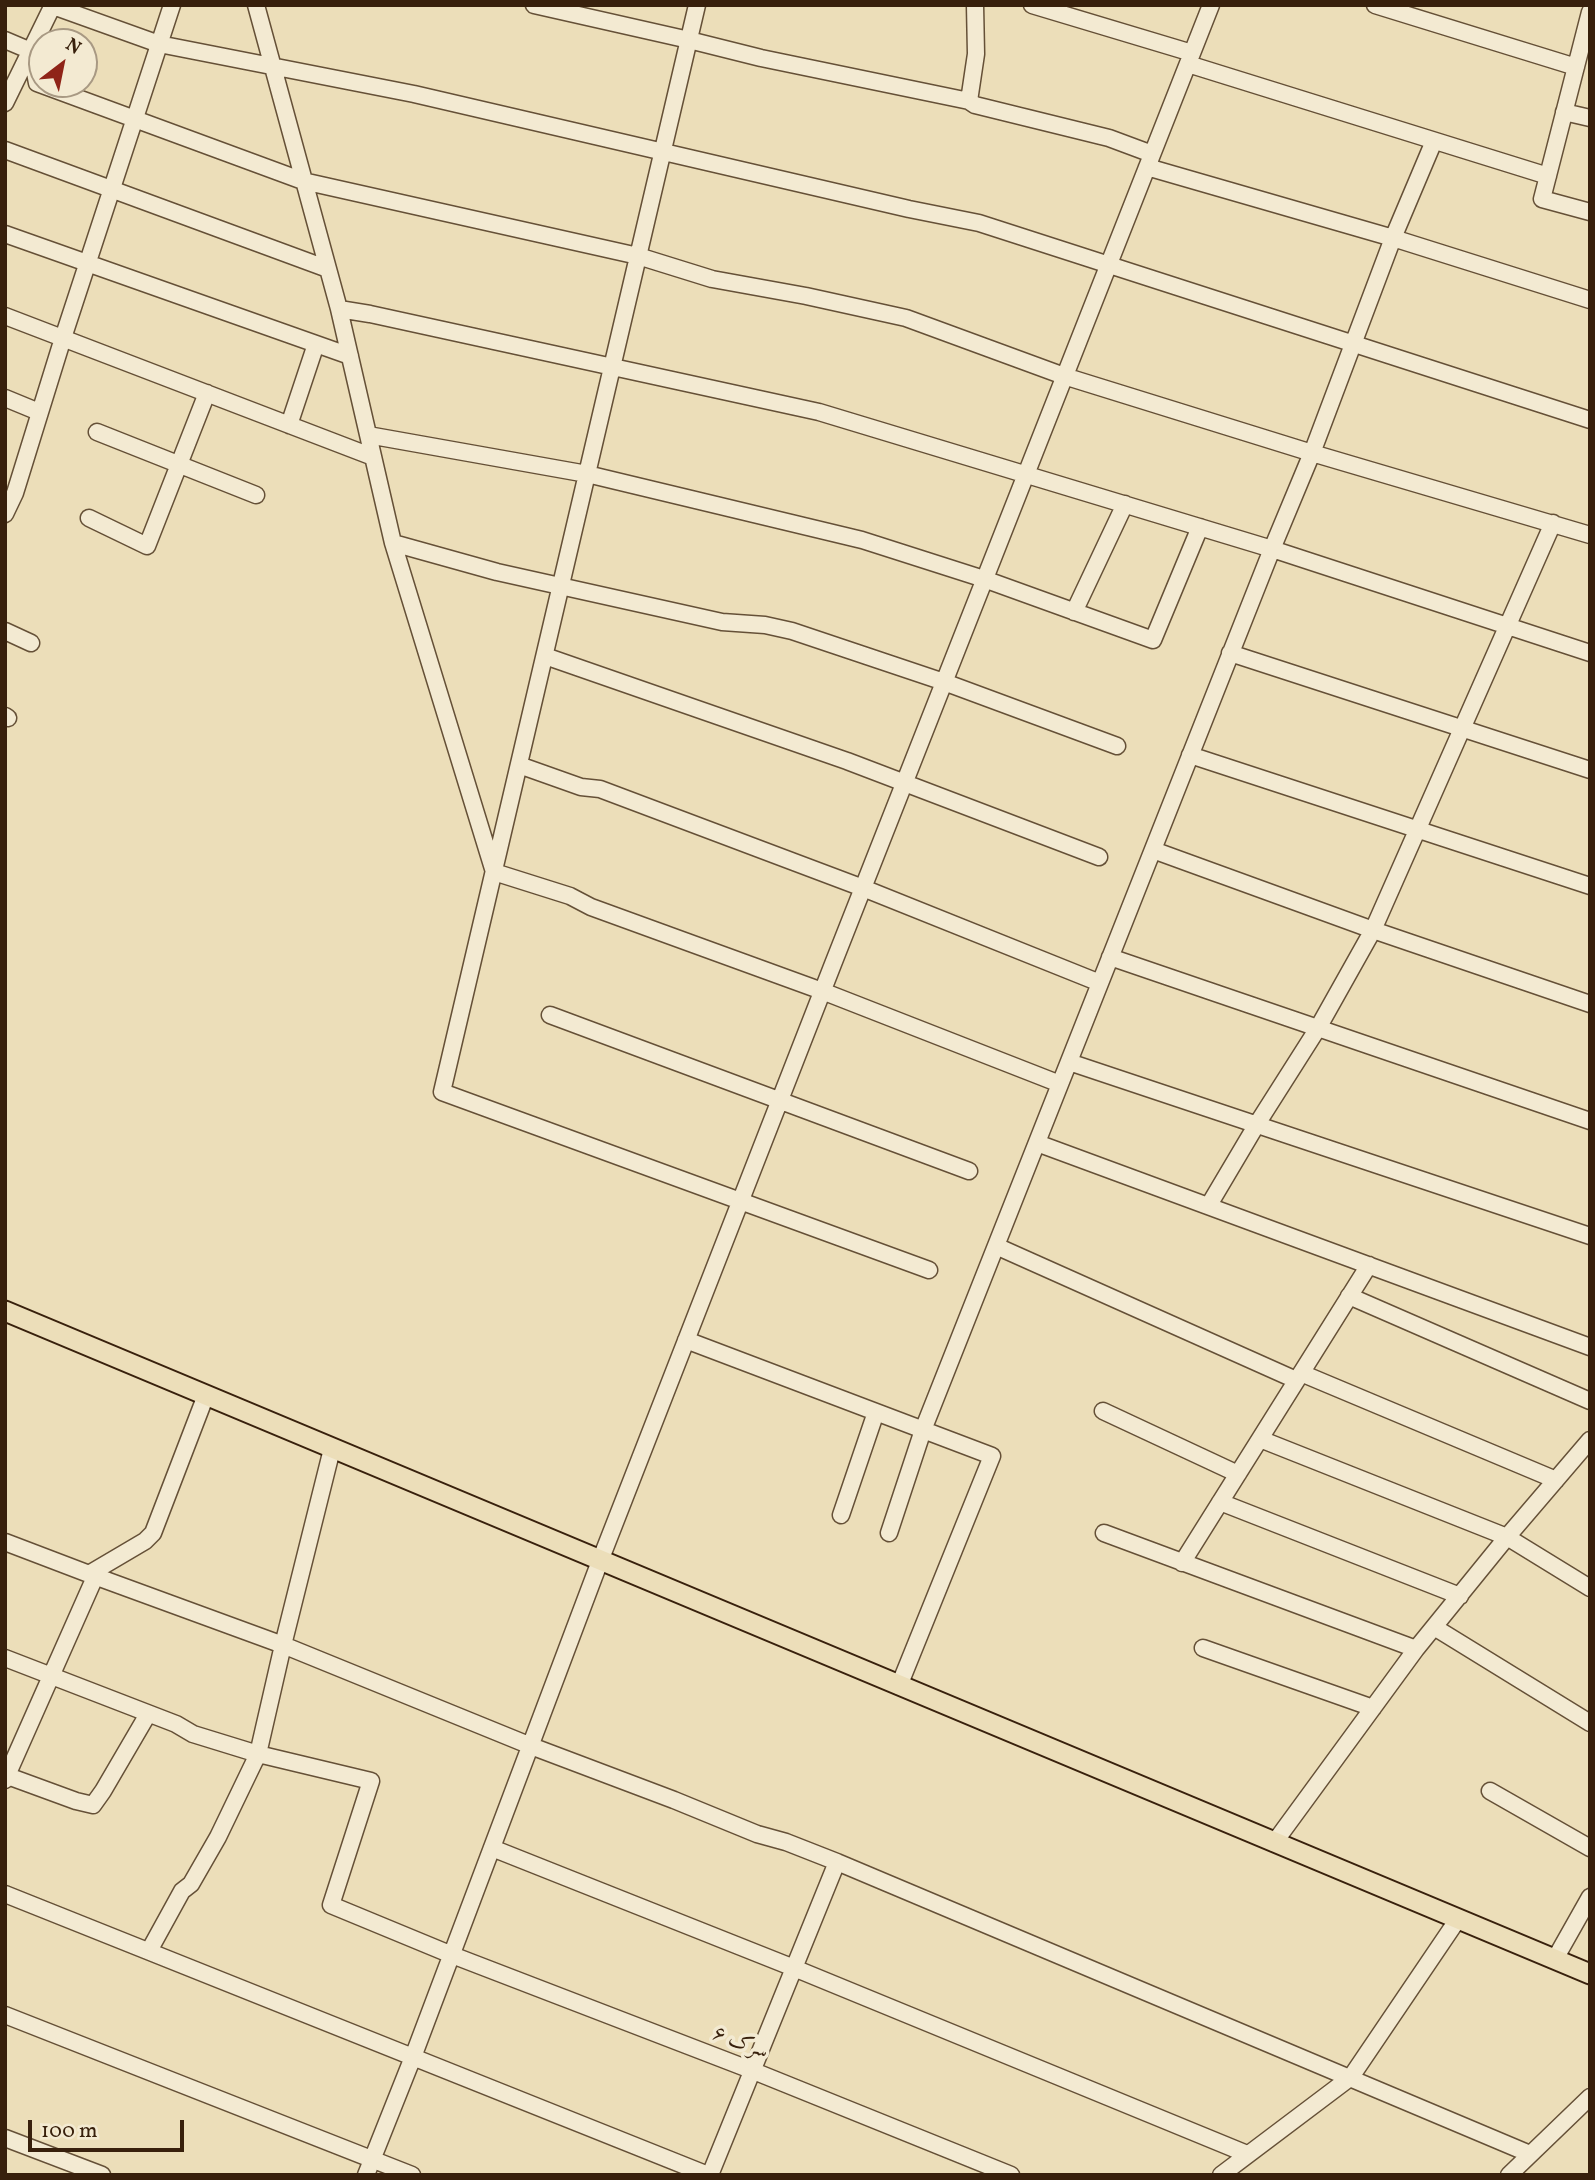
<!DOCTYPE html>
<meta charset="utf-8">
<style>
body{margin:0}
#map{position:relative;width:1595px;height:2180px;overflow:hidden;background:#ecdeb9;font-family:Vollkorn,serif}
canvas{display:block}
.frame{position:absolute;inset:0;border:7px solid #38200c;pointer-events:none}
.north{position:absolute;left:28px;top:28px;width:70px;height:70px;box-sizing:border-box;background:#f3ead2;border:2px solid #a89983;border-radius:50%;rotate:32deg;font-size:19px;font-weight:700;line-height:28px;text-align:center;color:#38200c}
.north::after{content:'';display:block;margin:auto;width:24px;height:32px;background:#8f2418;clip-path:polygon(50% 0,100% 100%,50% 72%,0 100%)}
.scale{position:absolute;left:28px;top:2120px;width:156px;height:32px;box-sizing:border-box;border:4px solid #38200c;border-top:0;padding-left:9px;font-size:21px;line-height:24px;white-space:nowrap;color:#38200c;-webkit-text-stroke:5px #f3ead2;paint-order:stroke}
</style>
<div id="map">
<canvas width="1595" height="2180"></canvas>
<div class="frame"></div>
<div class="north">N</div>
<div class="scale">100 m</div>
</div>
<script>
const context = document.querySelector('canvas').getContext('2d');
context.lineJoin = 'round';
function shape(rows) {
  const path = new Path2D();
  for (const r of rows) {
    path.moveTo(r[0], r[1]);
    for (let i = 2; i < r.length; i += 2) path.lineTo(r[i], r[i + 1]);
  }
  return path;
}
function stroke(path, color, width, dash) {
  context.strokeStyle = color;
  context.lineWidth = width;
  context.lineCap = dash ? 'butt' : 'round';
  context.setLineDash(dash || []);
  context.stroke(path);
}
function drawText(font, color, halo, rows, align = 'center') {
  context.font = font + ' Vollkorn,Amiri,serif';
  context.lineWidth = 7;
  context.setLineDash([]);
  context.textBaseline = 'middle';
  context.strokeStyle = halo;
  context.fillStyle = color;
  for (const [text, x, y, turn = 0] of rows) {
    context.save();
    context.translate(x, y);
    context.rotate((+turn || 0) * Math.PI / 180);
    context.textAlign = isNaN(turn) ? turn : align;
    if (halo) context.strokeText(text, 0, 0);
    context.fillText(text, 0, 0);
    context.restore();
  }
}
const minor = shape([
 [256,5,339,309,393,543,494,872,570,896,591,907,822,991,1060,1084],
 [534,5,689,40,761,58,969,101,975,105,1109,138,1152,154],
 [697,5,442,1092,929,1270],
 [1032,5,1192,53],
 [1375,5,1576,67],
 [53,6,159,44,414,94,909,209,979,223,1590,420],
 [1590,12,1542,199,1590,212],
 [5,40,31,51,37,83,303,181,638,256,712,279,806,296,906,318,1064,376,1312,453,1590,535],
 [1188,64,1548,176],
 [969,101,976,54,975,5],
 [5,103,53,5],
 [1564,112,1590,118],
 [5,150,328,269],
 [1147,167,1393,238,1590,300],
 [5,234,350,356],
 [339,309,370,314,819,412,1272,549,1590,653],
 [5,316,373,457],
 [5,398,39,412],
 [289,425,316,344],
 [97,432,256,495],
 [368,435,587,474,862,540,984,579,1153,640,1200,527],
 [5,514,15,493,63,338,172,5],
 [89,518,147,546,207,393],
 [393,543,497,572,722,622,765,625,792,631,944,682,1117,746],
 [1074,612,1125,504],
 [5,631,31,643],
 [1230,653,1590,770],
 [545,656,847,761,1099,857],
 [5,716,8,718],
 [1190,755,1590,886],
 [519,765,581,787,600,789,863,888,1100,983],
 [1153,850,1373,930,1590,1004],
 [1110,957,1590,1121],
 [550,1015,969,1171],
 [1069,1062,1590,1236],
 [1037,1143,1590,1347],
 [1209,1205,1257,1124,1318,1028,1373,930,1553,523],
 [996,1246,1296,1380],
 [1349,1296,1590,1401],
 [686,1340,992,1456,899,1686],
 [1301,1373,1556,1480],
 [1103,1411,1238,1474],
 [1260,1439,1507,1537,1590,1588],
 [332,1449,283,1645,531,1746,674,1800,757,1834,786,1842,837,1862,1530,2154],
 [1220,1502,1460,1596],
 [841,1515,876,1412],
 [889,1533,923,1430,1272,549,1312,453,1393,238,1434,141],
 [1104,1533,1416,1649],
 [5,1542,89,1574,283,1645,258,1754,371,1781,331,1905,452,1955,751,2070,1011,2175],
 [1182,1563,1369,1265],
 [89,1574,145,1541,153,1533,206,1395],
 [1434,1627,1590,1723],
 [1203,1648,1373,1708],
 [5,1658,176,1724,193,1734,258,1754,218,1837,191,1884,182,1891,149,1951],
 [5,1775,76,1801,93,1805,103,1791,148,1714],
 [5,1780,95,1577],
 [1490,1791,1590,1848],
 [1274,1843,1416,1649,1507,1537,1590,1440],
 [492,1848,794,1968,1247,2154],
 [5,1894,708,2175],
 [1555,1959,1590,1897],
 [5,2015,412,2175],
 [5,2138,102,2175],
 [366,2175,413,2057,600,1561,833,964,1211,5],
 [710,2175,837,1862],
 [1221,2175,1351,2077,1458,1919],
 [1509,2175,1590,2097]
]);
const major = shape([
 [5,1311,1590,1974]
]);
stroke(minor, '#655037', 19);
stroke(major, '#38200c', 23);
stroke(minor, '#f3ead2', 16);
stroke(major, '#ecdeb9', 19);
drawText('21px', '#38200c', '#f3ead2', [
 ["سرک ۶",740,2044,21]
]);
</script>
